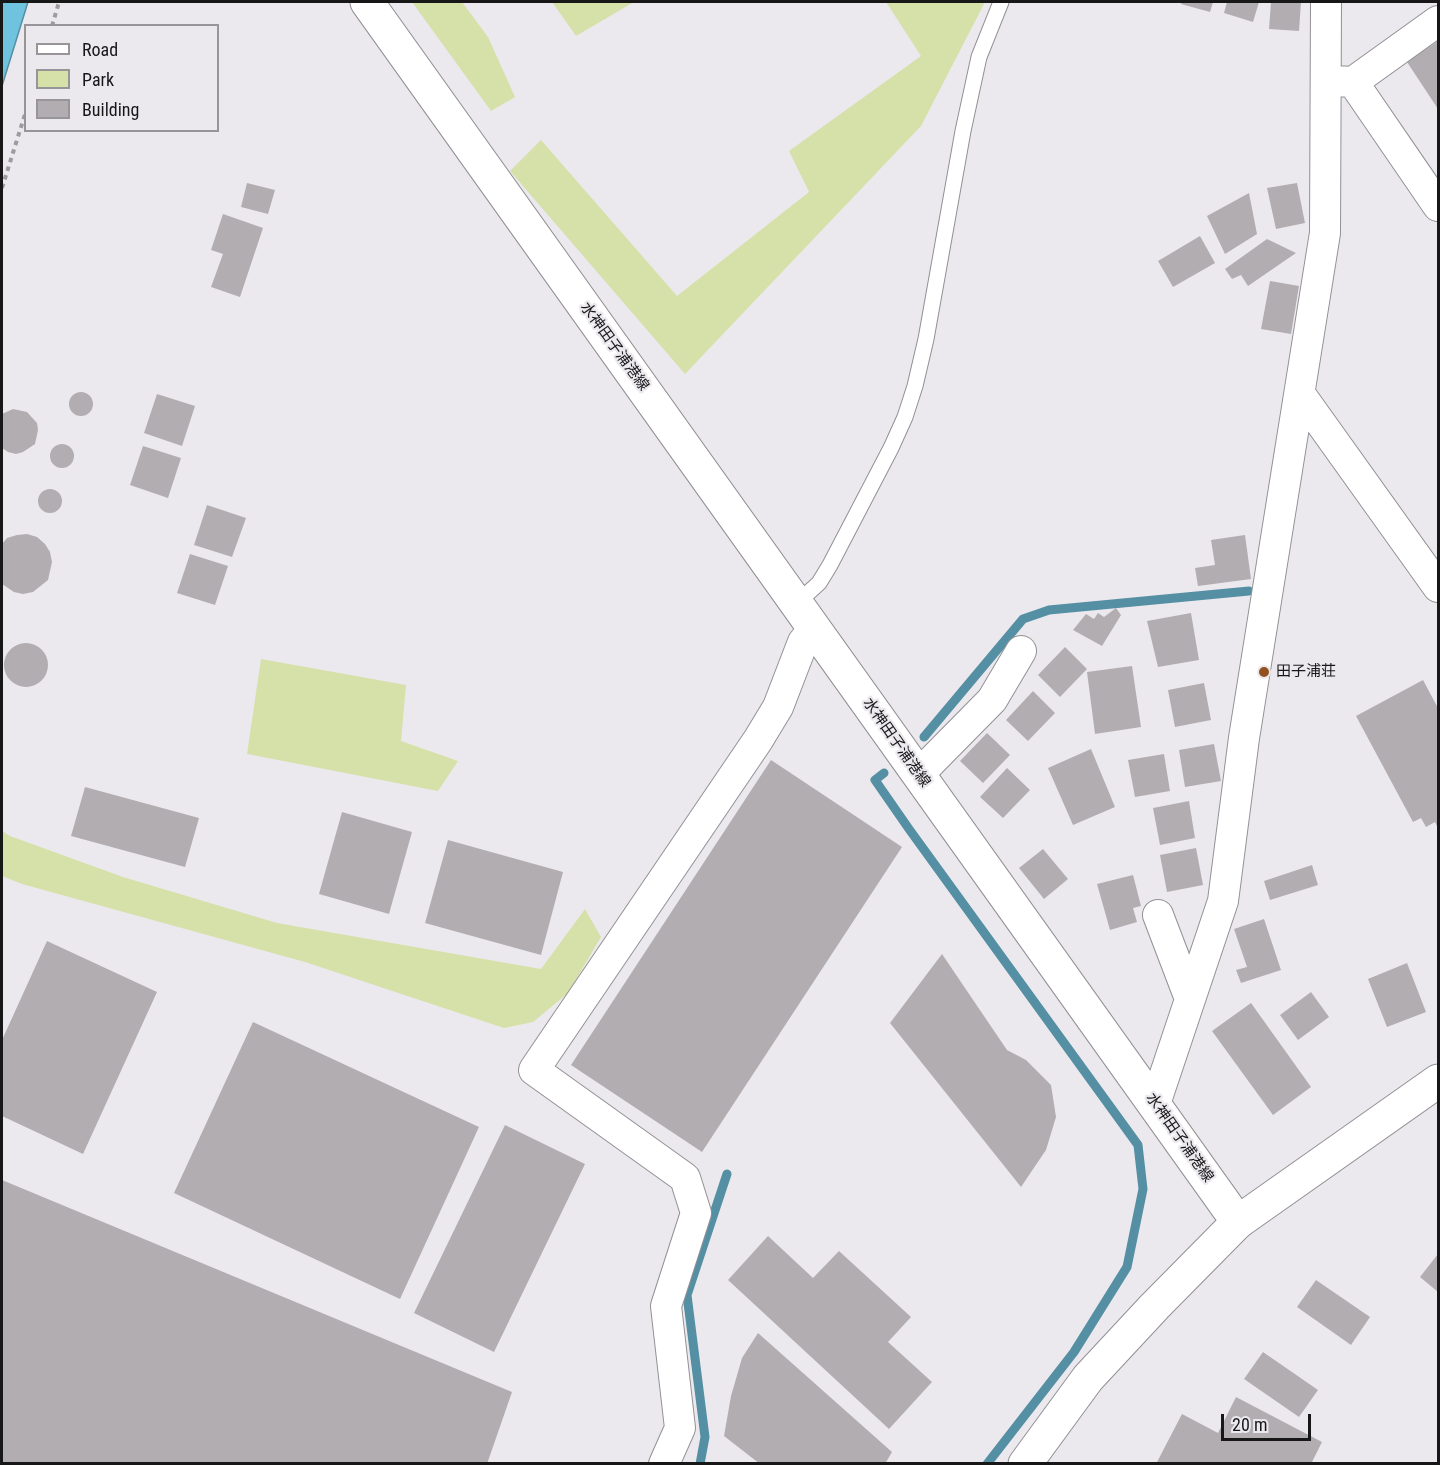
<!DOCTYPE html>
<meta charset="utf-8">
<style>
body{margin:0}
#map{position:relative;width:1440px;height:1465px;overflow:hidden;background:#ece9ee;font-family:"Roboto Condensed",sans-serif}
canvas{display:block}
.frame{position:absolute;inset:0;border:3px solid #181718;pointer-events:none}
.legend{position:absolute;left:24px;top:24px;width:195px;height:108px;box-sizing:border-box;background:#ece9ee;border:2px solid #979598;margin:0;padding:8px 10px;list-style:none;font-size:18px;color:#181718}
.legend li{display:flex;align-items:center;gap:12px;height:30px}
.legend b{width:30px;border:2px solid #979598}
.scale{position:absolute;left:1221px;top:1414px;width:90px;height:27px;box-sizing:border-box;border:3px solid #181718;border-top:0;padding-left:8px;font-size:18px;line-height:21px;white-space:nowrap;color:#181718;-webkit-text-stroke:4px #ece9ee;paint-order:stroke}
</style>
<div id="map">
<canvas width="1440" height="1465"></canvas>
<div class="frame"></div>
<ul class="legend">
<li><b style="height:8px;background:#fff"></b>Road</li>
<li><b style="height:16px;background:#d6e0a9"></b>Park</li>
<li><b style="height:16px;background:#b2adb0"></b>Building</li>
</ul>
<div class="scale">20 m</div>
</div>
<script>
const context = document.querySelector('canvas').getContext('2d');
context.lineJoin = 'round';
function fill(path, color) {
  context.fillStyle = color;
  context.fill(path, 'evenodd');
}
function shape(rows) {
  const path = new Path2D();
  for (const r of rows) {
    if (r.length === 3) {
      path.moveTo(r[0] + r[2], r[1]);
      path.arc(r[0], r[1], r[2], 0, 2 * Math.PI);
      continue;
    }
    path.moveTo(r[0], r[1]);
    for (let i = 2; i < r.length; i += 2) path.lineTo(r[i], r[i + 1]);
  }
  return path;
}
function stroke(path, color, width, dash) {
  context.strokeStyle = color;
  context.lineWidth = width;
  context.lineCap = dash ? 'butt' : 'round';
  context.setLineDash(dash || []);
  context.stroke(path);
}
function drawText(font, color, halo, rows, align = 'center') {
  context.font = font + ' "Roboto Condensed","Noto Sans JP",sans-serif';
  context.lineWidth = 4.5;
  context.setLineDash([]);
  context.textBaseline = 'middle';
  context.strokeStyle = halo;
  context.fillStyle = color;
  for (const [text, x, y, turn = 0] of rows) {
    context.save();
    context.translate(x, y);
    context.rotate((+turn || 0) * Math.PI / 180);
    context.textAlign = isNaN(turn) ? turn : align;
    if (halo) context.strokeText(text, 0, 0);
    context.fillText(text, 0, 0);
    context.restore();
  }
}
fill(shape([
 [412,2,462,2,488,37,515,97,491,111],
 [552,2,634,2,576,36],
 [886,2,985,2,921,126,685,374,510,171,541,140,677,296,809,192,789,151,921,56],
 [261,659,406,685,401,741,458,761,438,791,247,754],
 [2,831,10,836,123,877,277,923,541,969,585,909,601,937,568,993,533,1022,504,1028,305,962,22,884,2,876]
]), '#d6e0a9');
const water = shape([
 [2,2,28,2,2,86,2,2]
]);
fill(water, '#6fc3de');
stroke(water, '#558fa3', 1.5);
stroke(shape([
 [924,737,1023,619,1049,610,1249,591],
 [884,773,875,780,909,829,1138,1145,1143,1189,1127,1267,1074,1352,987,1464],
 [700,1464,705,1437,687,1295,727,1174]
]), '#558fa3', 9);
fill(shape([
 [1182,2,1213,2,1210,12,1181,4],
 [1227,2,1259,2,1253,22,1224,13],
 [1271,2,1301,2,1299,31,1269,29],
 [1438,41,1438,109,1407,62],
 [247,183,275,190,268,214,241,207],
 [1297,183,1305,223,1276,229,1267,188],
 [1249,193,1257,234,1225,254,1207,216],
 [223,214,263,228,240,297,211,287,223,254,211,250],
 [1200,236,1215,263,1173,287,1158,261],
 [1267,239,1296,253,1248,286,1241,275,1232,279,1225,269],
 [1270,281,1299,286,1291,334,1261,329],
 [81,404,12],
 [157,394,195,406,182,446,144,433],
 [13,409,27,412,37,423,38,430,35,444,23,452,16,454,8,452,2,448,2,414],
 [62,456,12],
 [143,446,181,458,168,498,130,485],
 [50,501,12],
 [207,505,246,518,232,557,194,545],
 [27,534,37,537,45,544,50,552,52,562,48,580,33,592,23,594,14,592,2,584,2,544,7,538,17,535],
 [1245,535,1251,579,1198,586,1195,568,1215,565,1211,540],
 [190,554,228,566,215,605,177,593],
 [1116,608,1121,615,1102,646,1073,630,1086,614,1094,619,1098,613,1104,617],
 [1191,613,1199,660,1158,667,1147,621],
 [26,665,22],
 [1065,647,1087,669,1060,697,1038,675],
 [1132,666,1141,727,1095,734,1087,672],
 [1423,680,1438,708,1438,828,1435,822,1426,827,1421,818,1413,822,1356,716],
 [1204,683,1211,720,1175,727,1168,690],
 [1033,691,1055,713,1028,741,1006,720],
 [987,733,1010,755,983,783,960,761],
 [1214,744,1221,781,1185,787,1179,750],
 [1091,749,1115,807,1073,825,1048,768],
 [1164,754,1170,791,1135,797,1128,760],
 [771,760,902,847,702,1152,571,1065],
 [1007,768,1030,790,1003,818,980,797],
 [85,787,199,818,185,867,71,836],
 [1189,801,1195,838,1160,845,1153,808],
 [342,812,412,832,389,914,319,894],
 [448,840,563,872,541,955,425,923],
 [1196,848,1203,885,1167,892,1160,855],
 [1043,849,1068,879,1044,899,1019,868],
 [1312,865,1318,885,1270,900,1264,881],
 [1133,875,1141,906,1133,908,1137,922,1110,930,1097,884],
 [1264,919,1281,970,1241,983,1236,970,1247,967,1234,929],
 [47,941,157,992,83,1154,2,1116,2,1040],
 [942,954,1007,1050,1026,1060,1051,1085,1056,1117,1046,1150,1021,1187,890,1023],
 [1407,963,1426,1012,1387,1027,1368,979],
 [1311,992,1329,1017,1298,1040,1280,1015],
 [1251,1003,1311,1087,1273,1115,1212,1031],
 [253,1022,479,1127,400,1299,174,1193],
 [505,1125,585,1164,494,1352,414,1313],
 [2,1180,512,1392,487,1464,2,1464],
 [768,1236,813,1278,839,1251,911,1317,888,1342,932,1382,889,1429,728,1280],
 [1438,1254,1438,1292,1420,1277],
 [1316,1280,1370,1317,1351,1345,1297,1307],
 [758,1333,892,1452,885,1464,760,1464,724,1436,731,1396,742,1358],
 [1263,1352,1318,1390,1299,1417,1244,1379],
 [1236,1397,1322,1442,1311,1464,1156,1464,1182,1414,1218,1433]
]), '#b2adb0');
const service = shape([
 [797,603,819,583,830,565,891,448,905,417,915,386,926,339,963,131,979,57,1001,2]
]);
const minor = shape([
 [1335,81,1353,82,1438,21],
 [1353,82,1438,206],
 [1300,394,1438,587],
 [918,775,992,700,1021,651],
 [1158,915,1190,999],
 [1155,1104,1223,901,1244,738,1325,233,1326,2],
 [664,1464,680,1428,666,1306,696,1213,685,1178,534,1070,758,740,778,707,803,642,814,629]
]);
const tertiary = shape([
 [1238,1222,1438,1081]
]);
const secondary = shape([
 [367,2,1238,1222,1155,1306,1088,1378,1025,1464]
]);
stroke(service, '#929094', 17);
stroke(minor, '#929094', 32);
stroke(tertiary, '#929094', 35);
stroke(secondary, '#929094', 35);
stroke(shape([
 [52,26,59,2],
 [2,188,26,111]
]), '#9d9b9e', 4, [4.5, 4.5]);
stroke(service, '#fff', 15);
stroke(minor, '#fff', 30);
stroke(tertiary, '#fff', 33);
stroke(secondary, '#fff', 33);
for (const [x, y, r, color] of [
 [1264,672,6,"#92511e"]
]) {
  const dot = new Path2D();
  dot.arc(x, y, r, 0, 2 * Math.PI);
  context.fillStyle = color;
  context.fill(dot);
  stroke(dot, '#ece9ee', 2);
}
drawText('15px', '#181718', '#ece9ee', [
 ["水神田子浦港線",614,347,54],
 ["水神田子浦港線",896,743,55],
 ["水神田子浦港線",1179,1138,55]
]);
drawText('15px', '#181718', '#ece9ee', [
 ["田子浦荘",1276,672]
], 'left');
</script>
